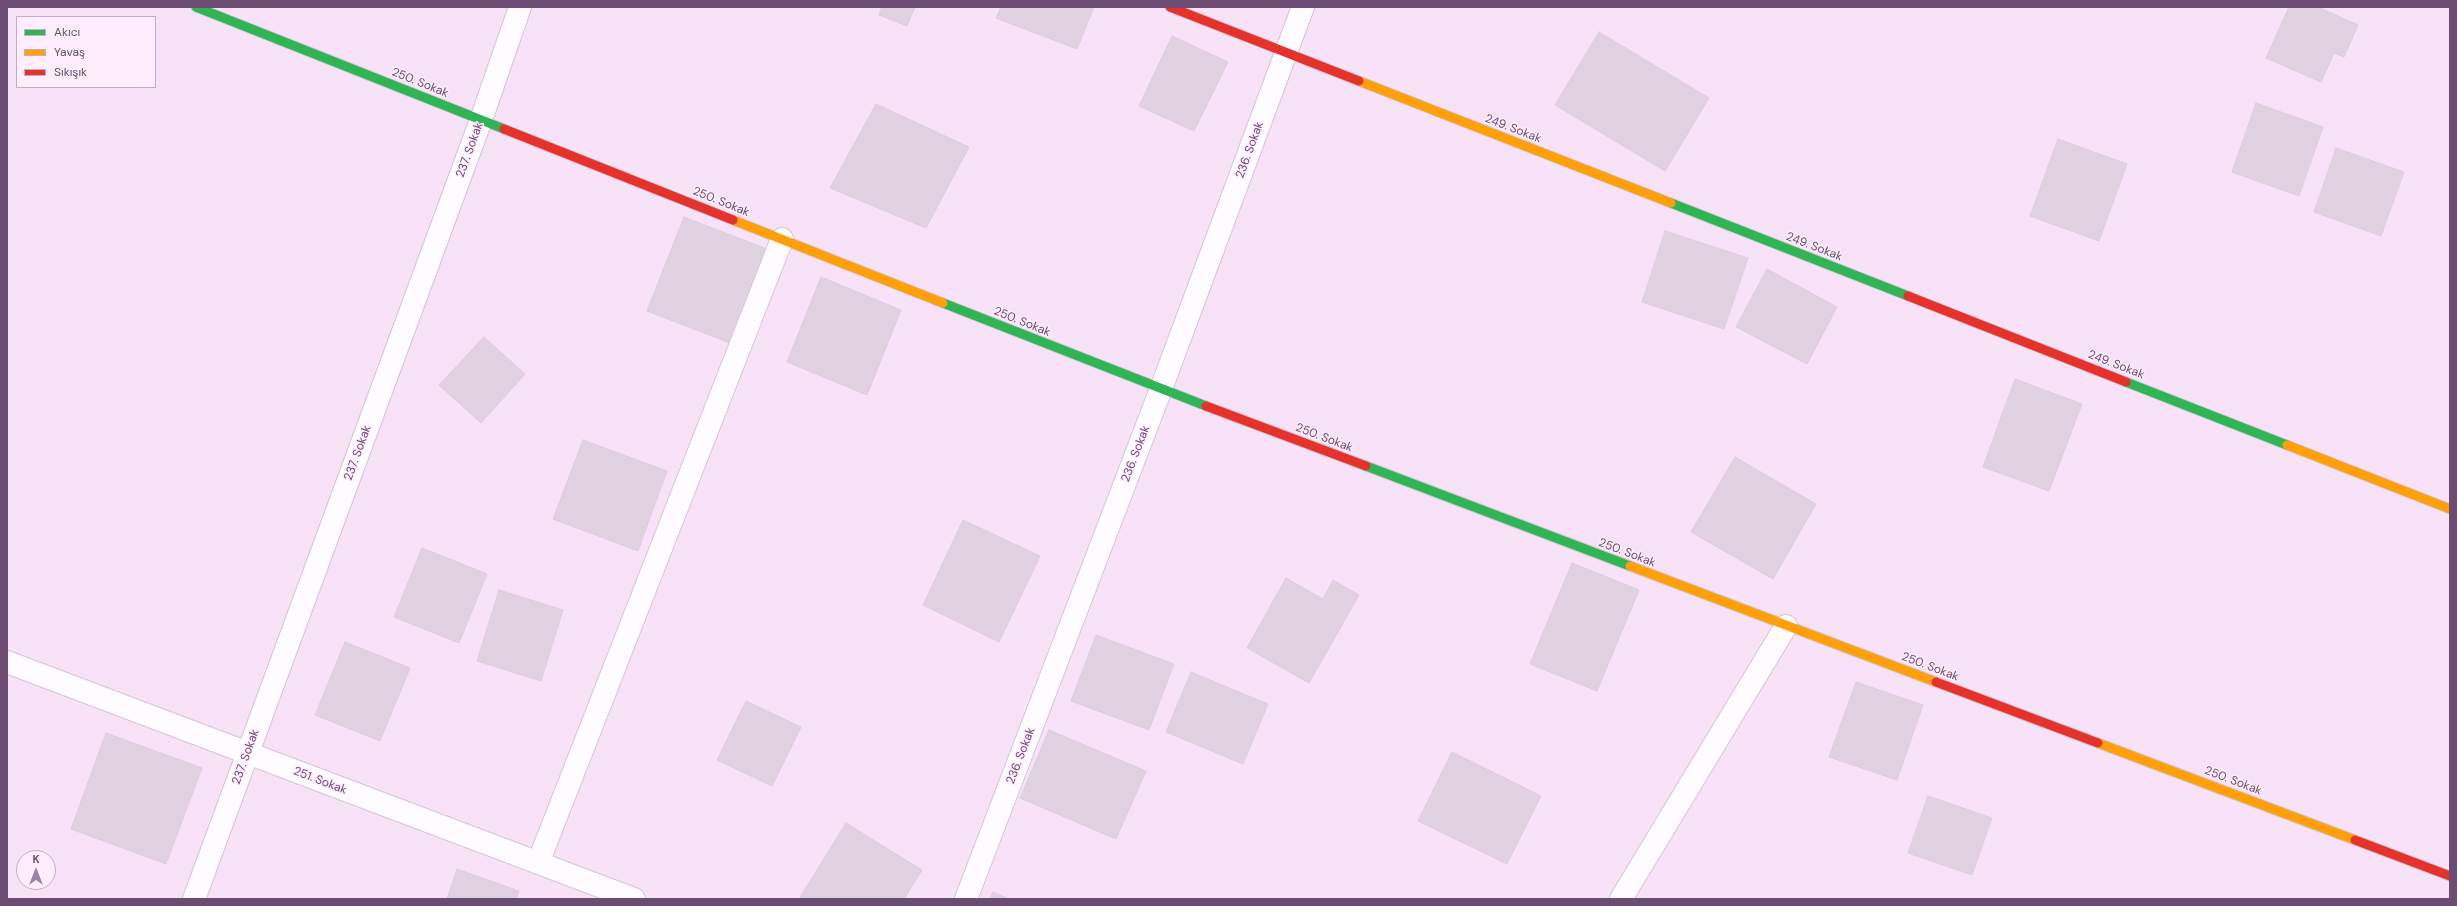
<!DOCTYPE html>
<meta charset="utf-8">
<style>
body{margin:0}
#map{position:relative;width:2457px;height:906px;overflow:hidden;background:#f6ebf6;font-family:"DM Sans",sans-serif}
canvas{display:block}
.frame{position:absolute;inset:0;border:8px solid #6d4c74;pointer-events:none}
.legend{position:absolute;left:16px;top:16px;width:140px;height:72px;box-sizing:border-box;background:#feedfd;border:1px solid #c4adc6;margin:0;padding:5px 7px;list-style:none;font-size:12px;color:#6d4c74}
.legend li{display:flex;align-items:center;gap:8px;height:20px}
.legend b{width:20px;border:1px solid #c4adc6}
.north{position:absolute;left:16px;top:850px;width:40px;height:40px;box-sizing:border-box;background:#feedfd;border:1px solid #c4adc6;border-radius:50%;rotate:0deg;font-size:11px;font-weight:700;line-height:16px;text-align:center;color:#6d4c74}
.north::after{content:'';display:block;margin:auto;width:14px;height:18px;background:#9d84a2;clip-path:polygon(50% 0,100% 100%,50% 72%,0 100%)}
</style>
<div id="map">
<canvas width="2457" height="906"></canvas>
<div class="frame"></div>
<ul class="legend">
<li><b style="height:5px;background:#30b455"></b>Akıcı</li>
<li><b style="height:5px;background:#ff9f0a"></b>Yavaş</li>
<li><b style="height:5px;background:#e5322d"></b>Sıkışık</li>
</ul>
<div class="north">K</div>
</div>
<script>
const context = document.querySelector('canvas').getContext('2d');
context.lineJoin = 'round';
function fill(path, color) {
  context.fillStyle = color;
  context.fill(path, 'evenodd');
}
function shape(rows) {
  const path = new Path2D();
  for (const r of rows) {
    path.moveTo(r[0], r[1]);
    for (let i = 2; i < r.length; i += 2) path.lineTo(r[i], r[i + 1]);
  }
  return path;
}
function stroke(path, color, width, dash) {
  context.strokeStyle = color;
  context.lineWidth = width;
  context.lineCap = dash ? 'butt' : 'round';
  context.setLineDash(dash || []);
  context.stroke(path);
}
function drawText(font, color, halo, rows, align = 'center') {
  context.font = font + ' "DM Sans",sans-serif';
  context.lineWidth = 3;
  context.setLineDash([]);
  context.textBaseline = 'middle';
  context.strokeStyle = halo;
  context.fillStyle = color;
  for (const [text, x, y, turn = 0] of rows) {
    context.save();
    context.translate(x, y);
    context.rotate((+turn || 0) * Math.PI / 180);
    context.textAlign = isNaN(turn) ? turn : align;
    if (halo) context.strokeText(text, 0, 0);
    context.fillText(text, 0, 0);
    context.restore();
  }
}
fill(shape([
 [7,7,2450,7,2450,899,7,899],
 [17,17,155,17,155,87,17,87],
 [24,858,48,858,48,882,24,882]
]), '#f7e2f7');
const building = shape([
 [882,7,915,7,907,26,879,15,882,7],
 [1001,7,1094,7,1077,49,996,18,1001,7],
 [2289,7,2318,7,2358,25,2344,57,2334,53,2321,82,2266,58,2289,7],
 [1599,32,1709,98,1665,171,1555,105,1599,32],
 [1172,36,1228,62,1194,131,1139,106,1172,36],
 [2256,103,2323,127,2299,196,2232,172,2256,103],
 [876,104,969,147,926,228,830,188,876,104],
 [2058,139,2127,164,2099,241,2030,216,2058,139],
 [2336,148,2404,172,2381,236,2314,212,2336,148],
 [684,217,767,249,730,343,647,311,684,217],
 [1665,231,1748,258,1724,329,1642,302,1665,231],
 [1767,269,1837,307,1807,364,1736,327,1767,269],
 [821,277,901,310,867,395,787,362,821,277],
 [484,337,525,374,481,423,439,385,484,337],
 [2015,379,2082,404,2049,491,1983,467,2015,379],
 [583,440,667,471,638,551,553,519,583,440],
 [1735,457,1816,504,1773,579,1691,532,1735,457],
 [963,520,1040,556,999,642,923,605,963,520],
 [422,548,487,574,459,643,394,617,422,548],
 [1572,563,1639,590,1597,691,1530,664,1572,563],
 [1286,578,1323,599,1333,580,1359,595,1309,683,1247,648,1286,578],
 [499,590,563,610,541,681,477,661,499,590],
 [1096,635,1174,664,1149,730,1071,701,1096,635],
 [345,642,410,668,380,741,315,715,345,642],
 [1191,672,1268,704,1243,764,1166,732,1191,672],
 [1856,682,1923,705,1897,780,1829,757,1856,682],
 [746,701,801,727,772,786,717,760,746,701],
 [1049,730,1146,771,1116,839,1020,798,1049,730],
 [106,733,202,768,166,864,71,829,106,733],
 [1452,752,1541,796,1507,864,1418,821,1452,752],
 [1928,796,1992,818,1972,875,1908,853,1928,796],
 [846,823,922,870,904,899,799,899,846,823],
 [457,869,519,891,516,899,447,899,457,869],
 [993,892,1009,899,990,899,993,892]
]);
fill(building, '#e0d2e1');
stroke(building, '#ddcedf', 1);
const street = shape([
 [7,662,634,899],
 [538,863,782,239],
 [194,899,481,120,520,7],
 [966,899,1161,389,1303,7],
 [1621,899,1786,626]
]);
const fast = shape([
 [196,7,504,129],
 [1671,203,1908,296],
 [943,303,1206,406],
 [2126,382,2287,445],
 [1366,466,1630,566]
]);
const slow = shape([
 [1359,81,1671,203],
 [733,220,943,303],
 [2287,445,2450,509],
 [1630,566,1936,682],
 [2098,743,2355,840]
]);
const jam = shape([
 [1170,7,1359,81],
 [504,129,733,220],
 [1908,296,2126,382],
 [1206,406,1366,466],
 [1936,682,2098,743],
 [2355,840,2450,876]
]);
stroke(street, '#d3c6d4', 24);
stroke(fast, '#d3c7d4', 11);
stroke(slow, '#d3c7d4', 11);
stroke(jam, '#d3c7d4', 11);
stroke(street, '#fefcfe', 22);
stroke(fast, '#30b455', 9);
stroke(slow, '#ff9f0a', 9);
stroke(jam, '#e5322d', 9);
drawText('12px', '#6d4c74', '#feedfd', [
 ["250. Sokak",420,83,22],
 ["249. Sokak",1513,129,21],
 ["237. Sokak",470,150,-70],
 ["236. Sokak",1250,150,-70],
 ["250. Sokak",721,202,22],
 ["249. Sokak",1814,247,21],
 ["250. Sokak",1022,322,22],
 ["249. Sokak",2116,365,21],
 ["250. Sokak",1324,438,21],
 ["237. Sokak",358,453,-70],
 ["236. Sokak",1136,454,-69],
 ["250. Sokak",1627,553,21],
 ["250. Sokak",1930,667,21],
 ["236. Sokak",1021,756,-69],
 ["237. Sokak",246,757,-70],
 ["251. Sokak",320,781,21],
 ["250. Sokak",2233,781,21]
]);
</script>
